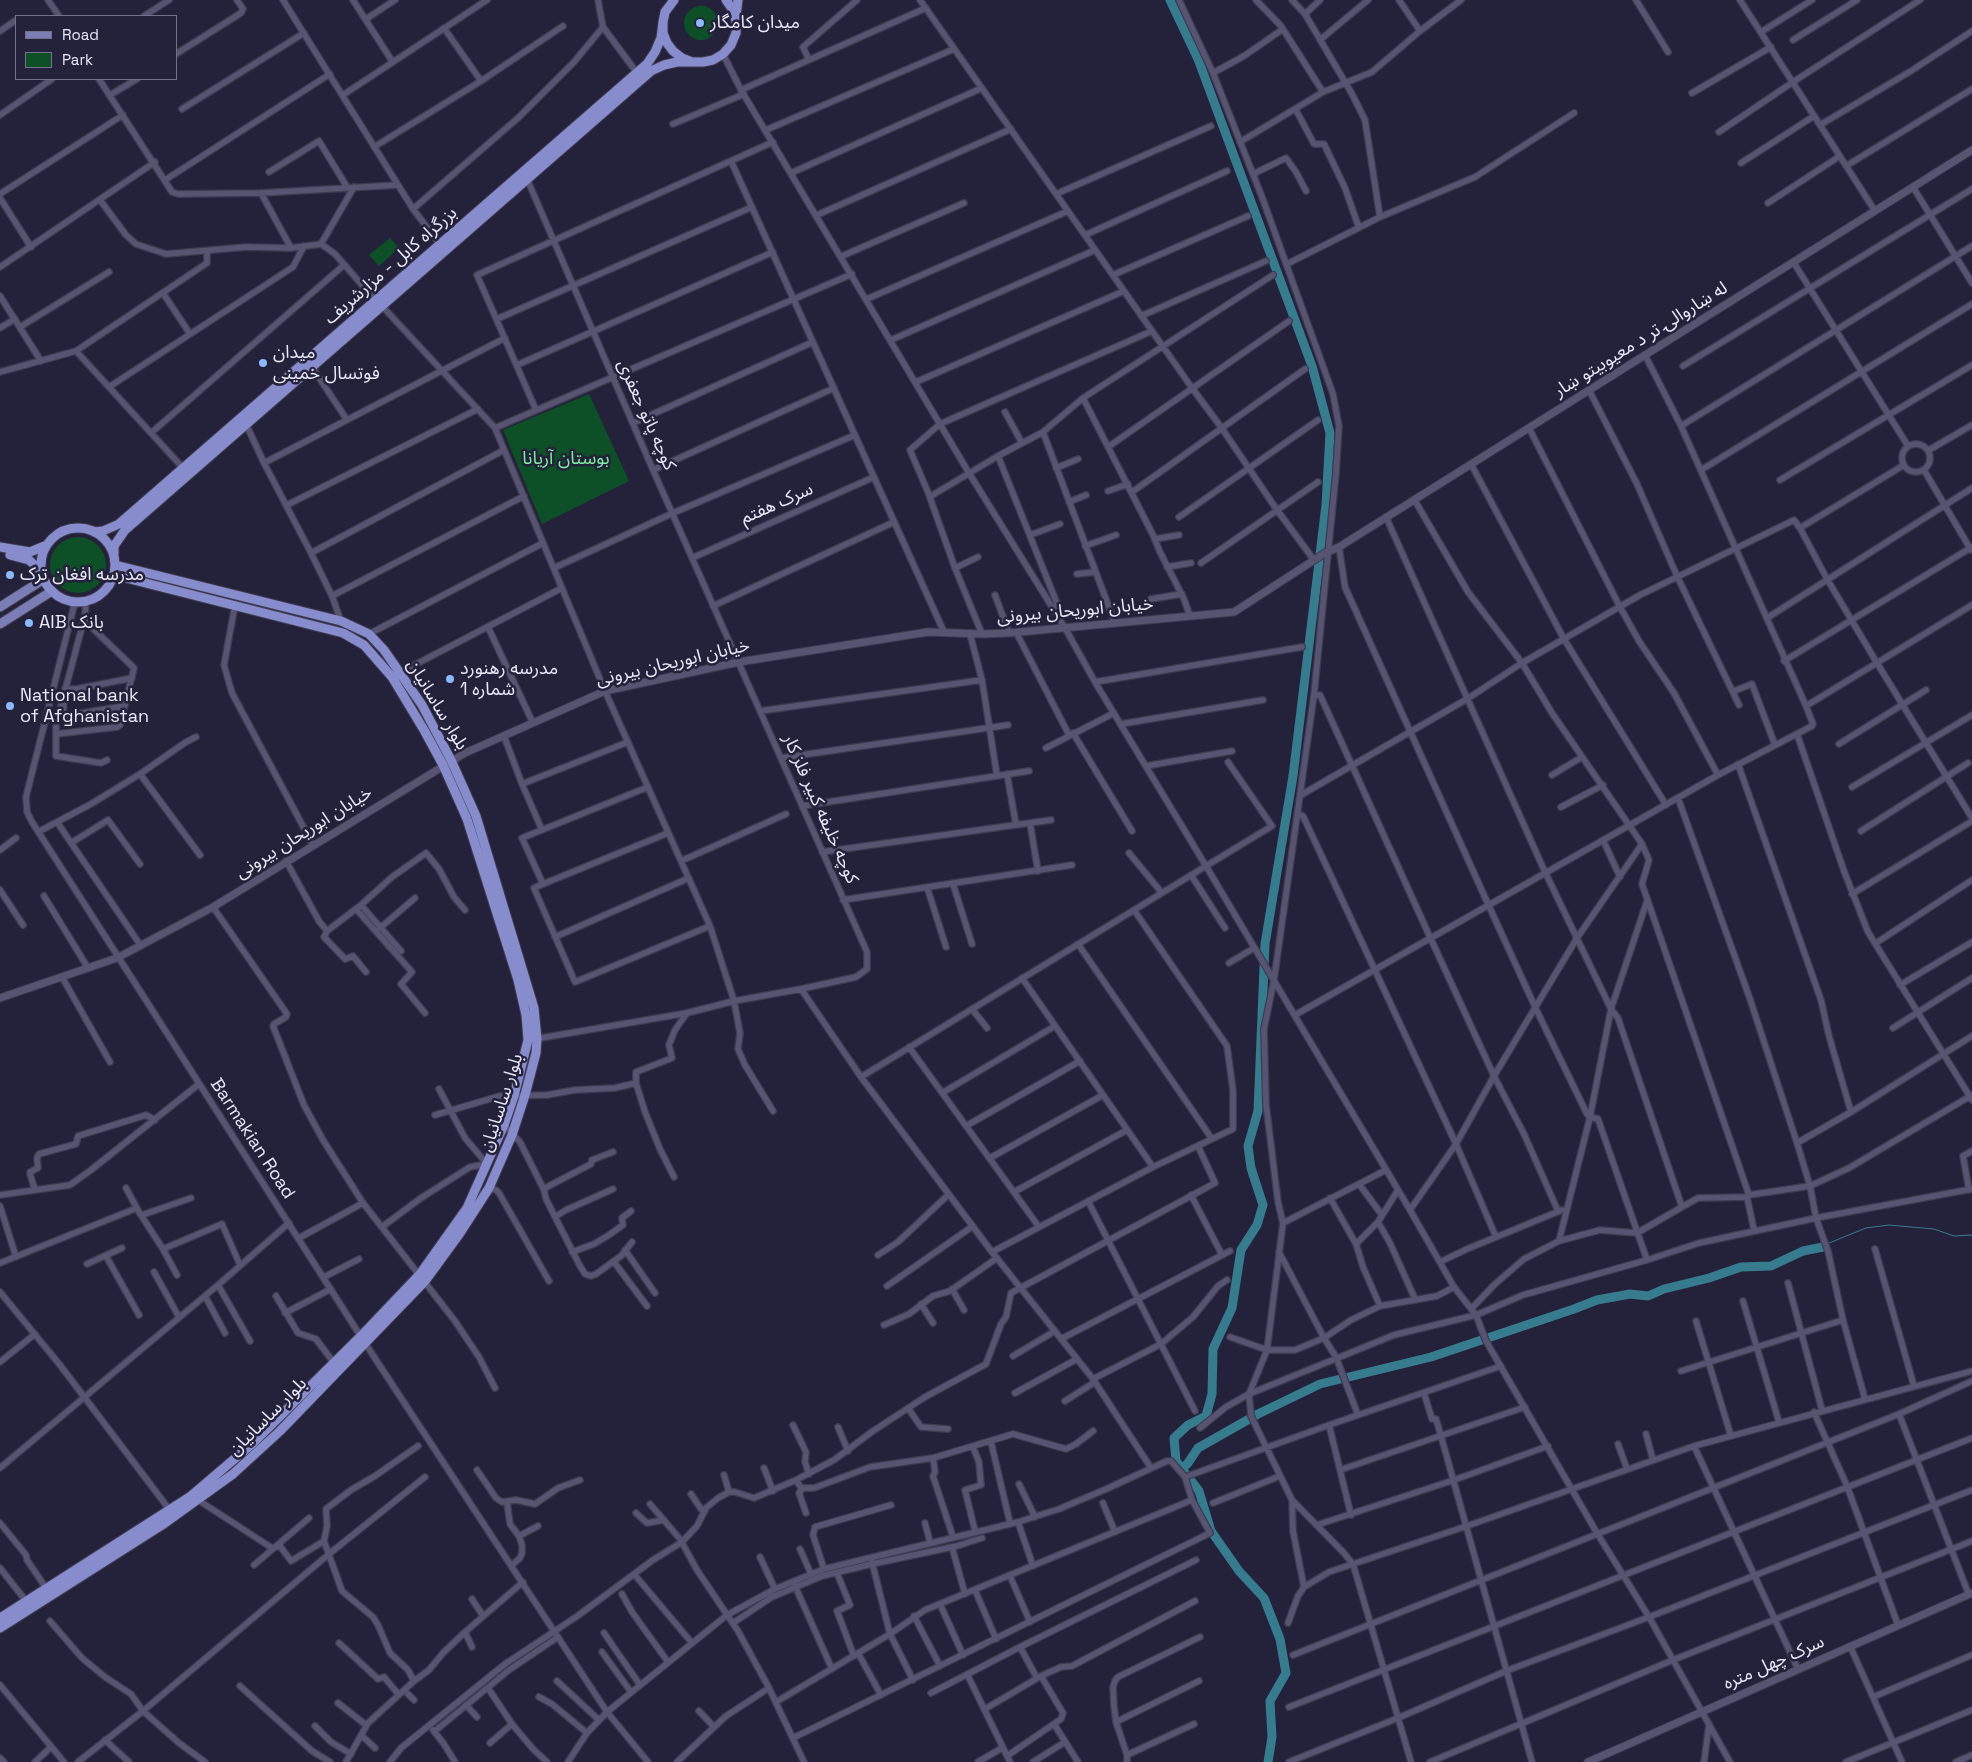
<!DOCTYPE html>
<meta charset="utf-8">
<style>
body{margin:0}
#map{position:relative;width:1972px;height:1762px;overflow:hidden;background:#24213a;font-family:"Space Grotesk",sans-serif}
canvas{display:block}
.legend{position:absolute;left:15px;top:15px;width:162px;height:65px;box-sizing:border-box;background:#24213a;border:1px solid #737186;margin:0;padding:6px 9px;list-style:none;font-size:15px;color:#e9e8f9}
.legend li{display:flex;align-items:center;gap:10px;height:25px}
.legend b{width:25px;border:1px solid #737186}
</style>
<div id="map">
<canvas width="1972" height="1762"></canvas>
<ul class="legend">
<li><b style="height:6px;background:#7a7eb5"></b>Road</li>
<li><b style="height:14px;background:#0d5027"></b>Park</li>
</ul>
</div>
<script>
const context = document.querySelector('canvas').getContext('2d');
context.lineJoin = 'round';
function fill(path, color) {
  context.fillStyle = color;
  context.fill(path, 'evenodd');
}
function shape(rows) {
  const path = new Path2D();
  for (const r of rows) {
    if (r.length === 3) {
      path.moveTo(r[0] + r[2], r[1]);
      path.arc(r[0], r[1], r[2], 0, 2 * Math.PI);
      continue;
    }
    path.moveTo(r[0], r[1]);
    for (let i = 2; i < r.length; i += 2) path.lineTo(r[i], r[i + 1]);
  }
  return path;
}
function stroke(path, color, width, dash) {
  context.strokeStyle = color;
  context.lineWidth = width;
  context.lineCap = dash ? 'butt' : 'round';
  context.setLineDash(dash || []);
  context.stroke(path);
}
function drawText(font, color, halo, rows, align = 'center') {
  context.font = font + ' "Space Grotesk","Noto Sans Arabic",sans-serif';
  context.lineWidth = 5;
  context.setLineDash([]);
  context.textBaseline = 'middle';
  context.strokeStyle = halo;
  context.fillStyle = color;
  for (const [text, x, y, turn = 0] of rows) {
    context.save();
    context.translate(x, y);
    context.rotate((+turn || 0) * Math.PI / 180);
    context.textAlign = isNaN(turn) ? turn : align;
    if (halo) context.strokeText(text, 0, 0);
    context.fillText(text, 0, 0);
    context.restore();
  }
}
fill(shape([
 [701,23,17],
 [390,238,399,248,379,266,369,255],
 [589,394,629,481,542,524,503,430],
 [78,565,28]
]), '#0d5027');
stroke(shape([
 [1829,1243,1866,1228,1889,1225,1934,1229,1954,1236,1972,1235]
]), '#367c8e', 1);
stroke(shape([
 [1170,0,1198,59,1312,366,1330,433,1326,505,1293,776,1265,944,1258,1111,1248,1146,1251,1168,1263,1205,1257,1225,1241,1250,1232,1308,1213,1349,1212,1394,1206,1416,1188,1425,1174,1438,1176,1461,1199,1491,1211,1531,1239,1571,1264,1598,1280,1639,1286,1673,1270,1701,1272,1737,1268,1762],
 [1182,1469,1188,1463,1198,1448,1258,1414,1320,1384,1431,1357,1574,1309,1597,1300,1630,1294,1648,1296,1664,1289,1709,1278,1741,1267,1771,1266,1803,1251,1823,1247]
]), '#367c8e', 9);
const minor = shape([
 [48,0,59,16],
 [283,0,413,209,442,247],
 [353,0,392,61],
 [598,0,603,27,637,73],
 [920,0,1192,388,1221,427,1277,510,1314,560],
 [1179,0,1213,73,1262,197,1333,394,1339,426,1336,473,1314,695,1274,980,1264,1029,1266,1104,1278,1202,1283,1223,1267,1350,1249,1394,1251,1416,1292,1500,1343,1552,1353,1564,1411,1762],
 [1256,0,1281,26,1323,92],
 [1399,0,1420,31],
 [1636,0,1668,52],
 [1740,0,1875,211],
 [1305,14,1320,0],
 [144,16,169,0],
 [366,19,395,0],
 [444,28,481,81],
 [0,31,16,20],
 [1761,32,1812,0],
 [1320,40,1368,0],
 [1793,40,1857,0],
 [176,54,241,13,243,9,237,0],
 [723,54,741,90,969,473,1065,628,1095,682,1206,866,861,1077],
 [809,60,803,47,857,0],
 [1213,73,1244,56,1283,29],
 [99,79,172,192,178,194,261,193,398,185],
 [741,90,926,8],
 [1692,93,1771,47],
 [110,95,137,79],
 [343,95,487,0],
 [182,109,304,33],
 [1296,110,1314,144,1324,144,1345,188,1359,228],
 [0,115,52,79],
 [673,124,744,94],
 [1820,125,1911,71,1972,31],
 [766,130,954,49],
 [1719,132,1793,82,1920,0],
 [1240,142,1323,92,1372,72,1420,31,1461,0],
 [374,147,481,81,563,26],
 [731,161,944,632],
 [1741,163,1814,116],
 [1846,166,1972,89],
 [269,172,319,141,347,187],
 [791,173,982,88],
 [1253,174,1286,158,1296,172,1306,191],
 [527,179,653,470,867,952,867,969,856,977,801,989],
 [165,180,330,74],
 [1913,187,1972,283],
 [261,193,291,248],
 [0,194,123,115],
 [1056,194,1211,126],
 [0,198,31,247],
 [100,200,126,235,136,244,166,254,246,247,291,248,321,244,335,254,376,301],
 [1768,203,1840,156],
 [413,209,518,118,574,62,603,27],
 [817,215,1011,129],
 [1380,217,1475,177,1574,113],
 [1085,235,1227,171],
 [321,244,354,187],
 [842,256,964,203],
 [1794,263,1908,446],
 [1287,264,1380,217,1365,120,1352,94,1305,14,1292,0],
 [0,267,155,162],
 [1113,275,1248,216],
 [163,293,190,334],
 [0,296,41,361],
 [867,299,1068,211],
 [382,306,495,428,605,691,710,926,734,1001,740,1033,738,1049,745,1065,773,1111],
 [1141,316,1266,261],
 [497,319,752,207],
 [20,327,109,272],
 [0,328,15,319],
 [891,340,1095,250],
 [76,351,183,468],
 [1645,355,1681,426,1806,706],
 [517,365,773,252],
 [1683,366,1972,189],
 [312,367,347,420],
 [0,372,76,351,207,263,207,251],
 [916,382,1124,291],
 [109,387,293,267,304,246],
 [1589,390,1637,484,1677,576,1739,705],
 [1083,398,1153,535,1160,552,1184,599,1190,616],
 [536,410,477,275,773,142],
 [1005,412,1022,443],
 [633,423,813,342],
 [246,424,264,463,311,553,332,596,341,621],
 [1681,426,1972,246],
 [495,428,852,274],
 [1529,428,1620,607,1639,641,1674,693,1718,775],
 [1043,432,1115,623],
 [151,433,344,265],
 [1916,458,14],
 [1108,447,1289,321],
 [1929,450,1972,425],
 [998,456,1058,606,1054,609],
 [264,463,505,338],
 [1471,464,1564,639,1666,805],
 [1056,468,1078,459],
 [653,470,834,388],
 [1701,470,1972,304],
 [1924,470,1971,550],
 [1780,480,1972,365],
 [1108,491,1128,484],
 [1132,492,1305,369],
 [930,497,910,450,940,424,1152,331],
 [1414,499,1468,592,1522,663,1552,713,1642,844,1649,860,1642,884,1749,1195,1747,1197,1754,1230],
 [1069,502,1086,495],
 [287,505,478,409],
 [1179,517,1318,420],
 [1386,517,1545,872,1611,1009,1618,1018,1682,1207,1698,1198,1747,1197],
 [1800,528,1827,579,1877,663,1972,818],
 [1030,535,1060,524],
 [1155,539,1179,535],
 [1085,546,1116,535],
 [1339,547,1345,587,1488,904,1536,1009,1587,1114,1590,1117,1598,1119,1647,1260],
 [311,553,504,450],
 [692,558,874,477],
 [1201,563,1318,482],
 [1167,567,1191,563],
 [554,568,673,513,855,435],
 [955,568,978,557],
 [1077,574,1095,572],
 [995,595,1009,633],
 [332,596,524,496],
 [1151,599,1182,594],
 [86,601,85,616,56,724,56,756,101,763,107,760],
 [75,602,26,797,27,812,32,822,365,1343,607,1712,648,1762],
 [235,605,224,665,232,693,313,845],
 [713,606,894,522],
 [1767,618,1972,488],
 [488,627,533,723],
 [1016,632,1069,735],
 [369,634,543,543],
 [970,634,982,680,997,776],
 [982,634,955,568,930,498,931,496,998,456,1043,432,1083,398,1273,275],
 [1784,661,1972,547],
 [401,672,562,588],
 [1095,682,1302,647],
 [65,689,77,689,132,678],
 [1734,691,1752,684,1775,745],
 [1314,695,1320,695,1430,937,1494,1076,1524,1134,1558,1211],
 [64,701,63,714,65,716,124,706],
 [760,711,982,680],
 [1121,724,1263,700],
 [1073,733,1132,831],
 [56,734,117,727,120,725,134,668,84,620],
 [1797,734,1844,871,1868,932,1972,1100],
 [504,736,522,784,542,830],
 [1839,744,1926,690],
 [1046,748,1114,713],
 [781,758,1008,725],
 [1228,762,1272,826,1206,866,1410,1210,1454,1287,1476,1315,1486,1341,1597,1533,1649,1617,1730,1762],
 [1738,764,1821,1000,1829,1036,1851,1112],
 [1146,766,1232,751],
 [140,774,186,742,196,737],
 [1007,774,1016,825],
 [1552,775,1582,757],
 [522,784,628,742],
 [648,787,522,838,543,884,534,888,575,982,710,926],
 [1852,787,1972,715],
 [1301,795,1467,699,1522,663,1640,595,1794,520,1800,528,1904,465],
 [1678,798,1750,999,1797,1143,1810,1186,1816,1218,1828,1251,1843,1320,1865,1399],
 [802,806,1029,771],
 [1561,807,1603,785],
 [1298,814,1303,816,1456,1144,1496,1237],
 [57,822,141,946],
 [1030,823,1038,871],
 [1861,831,1968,763],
 [38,832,91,804,140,774,200,855],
 [1603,840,1620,877],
 [71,843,108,820,140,864],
 [0,850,16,838],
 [822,852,1051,820],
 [1129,853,1162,893],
 [286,861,319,921,327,931,324,937,345,959,353,956,366,972],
 [681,861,786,814],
 [1191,875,1225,928],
 [543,884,668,833],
 [953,884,972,944],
 [927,887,946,947],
 [0,890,23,925],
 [1852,894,1972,821],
 [44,896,88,968],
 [843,900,1072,865],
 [361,905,401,951],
 [213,907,287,1014,286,1017,274,1024,273,1026,304,1105,323,1140,363,1203,455,1321,479,1357,495,1388],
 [356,909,412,972,401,984,425,1013],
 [380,928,415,898],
 [327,931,361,905,392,877,426,853,439,869,454,897,465,910],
 [555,937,689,878],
 [1876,943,1972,880],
 [1078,944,1212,1139],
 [1229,963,1254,948],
 [62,977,110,1062],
 [1022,978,1153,1167],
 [1900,985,1972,942],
 [972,1009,987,1028],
 [1295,1015,1718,775,1812,726,1813,724,1806,706,1972,605],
 [1893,1028,1972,978],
 [535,1039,687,1013,734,1001,801,989,861,1077,992,1252,1093,1379,1151,1468],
 [909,1047,1039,1227],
 [439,1089,465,1138,487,1164],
 [942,1093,1055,1026],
 [435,1115,500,1096,547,1095,575,1090,615,1088,636,1083],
 [504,1125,520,1142,544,1190,546,1199,580,1266,585,1274,591,1276,596,1274,621,1256,632,1242],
 [966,1126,1080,1061],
 [1797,1143,1851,1112,1972,1036],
 [990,1158,1103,1095],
 [674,1177,660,1149,645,1112,636,1083,636,1072,672,1058,669,1045,675,1030,687,1013],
 [1359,1184,1382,1215],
 [126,1188,139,1212,163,1249,177,1275],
 [489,1188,496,1190,499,1193,549,1281],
 [35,1190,30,1174,30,1172,38,1168,37,1158,39,1154,76,1144,78,1136,146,1115,155,1120],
 [544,1190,547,1187,591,1164,592,1160,613,1152],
 [1969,1190,1963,1156,1972,1151],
 [1014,1192,1127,1130],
 [0,1195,70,1185,91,1170,199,1084],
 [1191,1195,1222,1255],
 [1749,1195,1810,1186,1849,1168,1972,1095],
 [1330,1198,1356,1244,1363,1267,1380,1306],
 [1088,1201,1195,1411],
 [0,1206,16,1257],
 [1410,1210,1456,1144,1494,1076,1577,938,1642,844],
 [142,1215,191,1198],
 [555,1217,566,1210,613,1189],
 [1378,1222,1390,1243,1415,1299],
 [1283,1223,1386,1170],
 [382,1227,421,1198,470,1167,487,1164],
 [299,1238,363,1203],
 [1559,1241,1600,1230,1637,1233,1682,1207],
 [1356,1244,1378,1222,1398,1190],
 [163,1249,222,1224,240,1265],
 [1875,1249,1914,1386],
 [625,1250,655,1293],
 [572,1252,594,1244,609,1235,623,1225,622,1218,631,1211],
 [992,1252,1153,1167,1233,1129,1233,1090,1227,1046,1134,910],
 [1279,1252,1324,1338,1336,1357,1358,1415],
 [878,1255,898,1242,949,1194],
 [106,1256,139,1315],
 [614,1262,647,1306],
 [1440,1262,1467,1249,1562,1210],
 [0,1263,137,1208],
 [87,1264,122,1248],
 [154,1272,179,1317],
 [324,1277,359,1259],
 [1788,1283,1822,1410],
 [218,1285,250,1341],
 [887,1286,973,1226],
 [952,1289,964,1310],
 [0,1292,60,1365,169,1509],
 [205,1296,225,1333],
 [276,1296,298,1333,316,1339,334,1363],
 [1743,1301,1779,1422],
 [921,1304,933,1323],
 [1472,1308,1495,1284,1524,1259,1559,1241,1590,1117,1611,1009,1647,901],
 [285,1313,331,1289],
 [1696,1321,1731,1436],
 [884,1325,909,1314,933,1296,950,1291,997,1258],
 [1230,1337,1267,1350,1295,1350,1324,1338,1351,1320,1380,1306,1437,1296,1454,1287],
 [1061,1339,1230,1251],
 [1013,1356,1055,1331],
 [0,1362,35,1334],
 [1681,1371,1843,1320],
 [1093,1379,1161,1344,1193,1317,1218,1286,1227,1280],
 [1015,1393,1077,1359],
 [1424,1393,1432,1419,1436,1419,1441,1436,1532,1762],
 [1065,1401,1095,1382],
 [908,1408,921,1427,948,1429],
 [1814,1412,1847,1486,1898,1625],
 [1899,1414,1969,1595],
 [793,1425,806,1452,805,1462,809,1474],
 [1329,1425,1351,1515],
 [838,1427,848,1451],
 [1200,1428,1226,1407,1249,1394,1394,1335,1476,1315,1523,1295,1647,1260,1699,1243,1816,1218,1972,1189],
 [1646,1434,1653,1460],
 [991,1442,1010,1523],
 [1618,1444,1627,1469],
 [1694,1446,1798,1669],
 [973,1447,979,1462,981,1485,965,1490,975,1531],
 [933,1458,935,1472,933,1476,953,1537],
 [0,1468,218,1285,289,1223],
 [764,1468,773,1491],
 [477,1470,496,1498,502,1502,516,1500,535,1504,558,1488,580,1480],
 [1340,1470,1525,1407],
 [724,1475,729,1492],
 [796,1480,801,1488,814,1488,870,1467,933,1458,1013,1434,1066,1449,1076,1444,1093,1431],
 [1019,1484,1035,1517],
 [802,1489,799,1493,806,1513],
 [691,1494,701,1509,705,1511],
 [195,1498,272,1548,280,1546,291,1561,324,1541],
 [1292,1500,1293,1531,1304,1587],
 [507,1502,510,1524,519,1536,522,1545,522,1553,520,1558,512,1565],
 [1103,1503,1115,1532],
 [1213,1503,1280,1476],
 [650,1504,680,1539,697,1570,738,1631,769,1688,804,1762],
 [636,1513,647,1523,664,1520],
 [1018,1522,1033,1566],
 [0,1523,26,1555,27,1560,46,1588],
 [925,1523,930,1542],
 [1317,1525,1454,1480,1548,1446],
 [519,1536,538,1526],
 [952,1547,965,1594],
 [800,1549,811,1574],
 [760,1557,775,1589],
 [872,1562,890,1634,913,1680],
 [254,1565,309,1518],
 [0,1568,26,1601],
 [824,1569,813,1535,815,1527,891,1505],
 [837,1573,850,1605,837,1611,854,1656],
 [634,1574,692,1643],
 [1010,1576,1030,1622],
 [795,1586,832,1669],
 [975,1590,996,1639],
 [622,1594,632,1612,668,1662],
 [472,1599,483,1616],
 [940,1604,963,1655],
 [914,1616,940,1666],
 [50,1621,82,1658,105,1677,131,1694,143,1711,179,1743,205,1762],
 [733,1623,772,1597,822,1576,872,1564,957,1546,982,1538],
 [1288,1623,1298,1596,1304,1587,1329,1572,1467,1526,1694,1446,1972,1371],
 [465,1632,472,1647],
 [604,1633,640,1685],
 [339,1643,378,1679,384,1677,399,1695],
 [1850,1646,1902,1762],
 [1020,1647,1037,1678],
 [602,1652,631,1692],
 [858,1653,881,1695],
 [1293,1655,1899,1414,1972,1381],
 [967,1674,1010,1762],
 [414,1681,408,1670,390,1653,378,1625,373,1617,342,1591,324,1541,327,1526,326,1509,351,1490,375,1476,418,1446],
 [557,1681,599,1720],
 [0,1685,64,1762],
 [240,1686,312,1751,330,1762],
 [488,1688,512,1724,533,1749,547,1762],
 [404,1690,414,1700],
 [931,1693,1020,1647,1196,1560],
 [539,1697,552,1704,587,1733],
 [1873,1697,1972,1655],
 [776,1702,890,1634,925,1610,1192,1500],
 [338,1703,366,1725],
 [466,1705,477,1717],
 [1289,1707,1972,1438],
 [985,1709,1041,1676,1061,1667,1072,1666,1195,1601],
 [699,1711,714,1727],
 [1116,1722,1199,1681],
 [1054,1724,1078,1762],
 [315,1726,331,1742,351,1754],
 [433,1730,444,1744,455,1762],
 [435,1731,509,1670,558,1637],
 [361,1735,375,1748],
 [793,1738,1210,1533,1192,1500,1185,1477,1329,1425,1501,1366],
 [105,1740,129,1762],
 [490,1743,512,1724],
 [1127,1755,1194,1724],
 [1007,1756,1061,1719,1063,1713,1041,1676],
 [0,1758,4,1762],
 [35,1762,51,1747],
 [78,1762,143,1711,329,1554,425,1477],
 [346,1762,368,1723,414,1681,429,1670,443,1653,465,1632,523,1582],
 [390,1762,401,1748,505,1664,576,1617,653,1560,682,1542,697,1526,706,1508,718,1498,729,1492,735,1492,754,1498,796,1480,834,1460,873,1431,925,1397,986,1364,1001,1324,1006,1317,1011,1293,1215,1183,1198,1146],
 [568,1762,587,1733,607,1712,727,1615,775,1589,824,1569,1018,1522,1059,1509,1104,1490,1167,1461,1171,1461,1185,1477],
 [677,1762,726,1716,769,1688],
 [978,1762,1002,1748],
 [1033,1762,1065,1742],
 [1127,1762,1127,1755,1116,1722,1114,1706,1113,1687,1115,1681,1118,1677,1200,1637],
 [1289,1762,1398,1718,1506,1671,1649,1617,1972,1490],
 [1430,1762,1673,1660,1972,1541],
 [1704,1762,1709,1725],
 [1846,1762,1972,1710],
 [1956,1762,1972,1755]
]);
const tertiary = shape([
 [0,998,117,958,213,907,465,753,605,691,739,662,928,632,982,634,1009,633,1234,612,1325,553,1339,547,1972,150],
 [1588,1762,1972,1593]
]);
const primary = shape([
 [0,607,44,579],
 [0,624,52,591]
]);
const trunk = shape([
 [674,0,665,12,663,22,663,33,667,43,673,51,682,58,692,62,703,62,713,60,723,54,731,45,736,33,736,21,733,10,726,0],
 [736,16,738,0],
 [78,565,37],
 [94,532,103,531,119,524,647,64,655,52,661,38,663,22],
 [0,547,30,552,47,545],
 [114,554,114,546,125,530,651,71,664,65,677,62,692,62],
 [10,555,29,560,42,572],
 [0,1618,191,1496,252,1444,361,1336,420,1274,467,1208,504,1125,514,1096,528,1040,526,1015,518,980,467,819,443,765,424,730,392,677,364,645,343,633,114,575],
 [0,1628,162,1525,233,1474,280,1431,425,1281,460,1233,489,1188,512,1135,525,1095,536,1053,537,1039,534,1008,476,816,451,760,422,705,384,650,369,634,341,621,115,565]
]);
stroke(minor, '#3e3b50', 8);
stroke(tertiary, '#3e3b50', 9);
stroke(primary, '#3e3b50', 11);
stroke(trunk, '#3e3b50', 11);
stroke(minor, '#575471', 5.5);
stroke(tertiary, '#575471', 7);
stroke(primary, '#7a7eb5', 9);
stroke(trunk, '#868ccc', 9);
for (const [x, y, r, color] of [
 [700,23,5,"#8cb9fc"],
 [263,363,5,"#8cb9fc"],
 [10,575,5,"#8cb9fc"],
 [29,623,5,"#8cb9fc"],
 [450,679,5,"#8cb9fc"],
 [10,706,5,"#8cb9fc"]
]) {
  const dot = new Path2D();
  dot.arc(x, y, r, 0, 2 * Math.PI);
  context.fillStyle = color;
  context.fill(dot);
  stroke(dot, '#24213a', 2);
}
drawText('18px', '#e9e8f9', '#24213a', [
 ["میدان کامگار",710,23],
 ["میدان",273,353],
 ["فوتسال خمینی",273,374],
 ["مدرسه افغان ترک",20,575],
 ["AIB بانک",39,623],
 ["مدرسه رهنورد",460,669],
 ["شماره 1",460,690],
 ["National bank",20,696],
 ["of Afghanistan",20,717]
], 'left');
drawText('18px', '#e9e8f9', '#24213a', [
 ["بزرگراه کابل - مزارشریف",391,266,-41],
 ["له ښاروالۍ تر د معیوبیتو ښار",1641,340,-32],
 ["کوچه پاتو جعفری",646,415,66],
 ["سرک هفتم",777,504,-24],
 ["خیابان ابوریحان بیرونی",1075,611,-5],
 ["خیابان ابوریحان بیرونی",673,663,-13],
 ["بلوار ساسانیان",437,705,59],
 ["کوچه خلیفه کبیر فلز کار",820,809,66],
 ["خیابان ابوریحان بیرونی",304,833,-32],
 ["بلوار ساسانیان",502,1103,-72],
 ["Barmakian Road",252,1139,57],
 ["بلوار ساسانیان",268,1417,-45],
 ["سرک چهل متره",1774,1663,-24]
]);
drawText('18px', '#7ef09e', '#24213a', [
 ["بوستان آریانا",566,459]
]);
</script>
